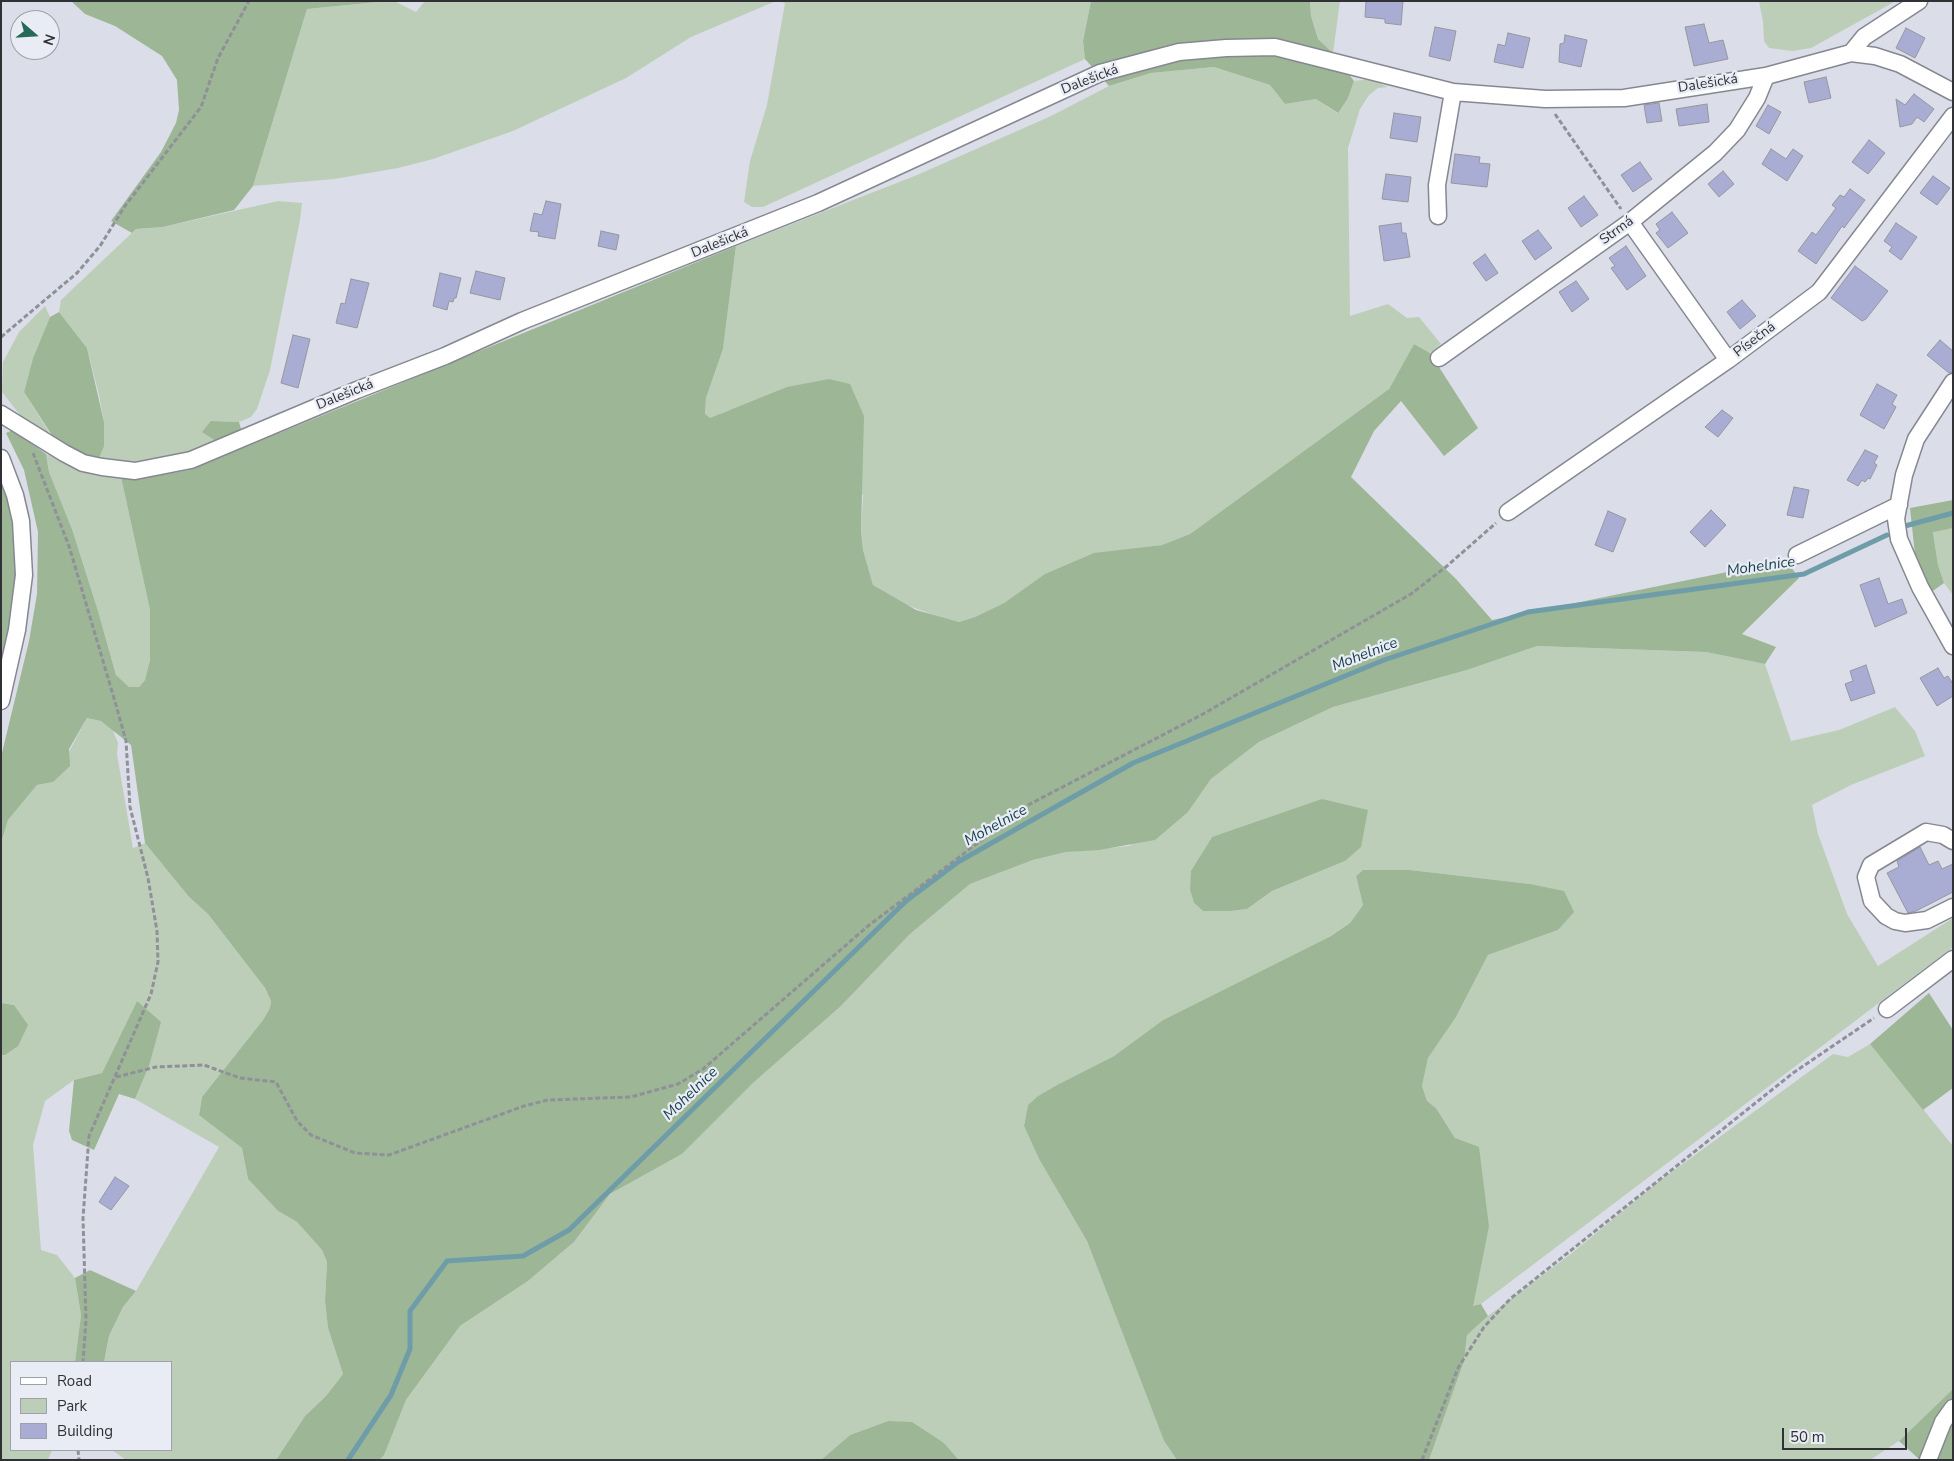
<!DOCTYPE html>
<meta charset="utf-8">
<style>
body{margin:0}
#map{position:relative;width:1954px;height:1461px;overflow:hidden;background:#dbdee8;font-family:"Nunito Sans",sans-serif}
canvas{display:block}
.frame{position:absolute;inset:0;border:2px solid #303135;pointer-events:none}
.legend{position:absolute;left:10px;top:1361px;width:162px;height:90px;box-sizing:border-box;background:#e9ecf5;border:1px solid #9fa1a8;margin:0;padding:6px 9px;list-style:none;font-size:15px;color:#303135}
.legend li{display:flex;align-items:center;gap:10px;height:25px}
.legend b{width:25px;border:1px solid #9fa1a8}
.north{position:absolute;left:10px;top:10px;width:50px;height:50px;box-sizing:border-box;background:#e9ecf5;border:1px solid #9fa1a8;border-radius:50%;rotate:109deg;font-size:14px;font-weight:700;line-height:20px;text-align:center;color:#303135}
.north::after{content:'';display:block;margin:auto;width:18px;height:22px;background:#276959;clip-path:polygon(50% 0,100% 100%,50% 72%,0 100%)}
.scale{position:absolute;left:1782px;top:1428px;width:125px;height:22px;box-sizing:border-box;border:2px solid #303135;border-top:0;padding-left:6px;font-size:15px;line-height:18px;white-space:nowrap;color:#303135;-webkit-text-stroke:4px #e9ecf5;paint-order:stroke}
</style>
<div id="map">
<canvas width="1954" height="1461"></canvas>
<div class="frame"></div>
<ul class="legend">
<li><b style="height:6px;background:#fff"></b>Road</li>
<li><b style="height:14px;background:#bdceb8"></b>Park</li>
<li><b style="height:14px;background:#aaadd3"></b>Building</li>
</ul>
<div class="north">N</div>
<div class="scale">50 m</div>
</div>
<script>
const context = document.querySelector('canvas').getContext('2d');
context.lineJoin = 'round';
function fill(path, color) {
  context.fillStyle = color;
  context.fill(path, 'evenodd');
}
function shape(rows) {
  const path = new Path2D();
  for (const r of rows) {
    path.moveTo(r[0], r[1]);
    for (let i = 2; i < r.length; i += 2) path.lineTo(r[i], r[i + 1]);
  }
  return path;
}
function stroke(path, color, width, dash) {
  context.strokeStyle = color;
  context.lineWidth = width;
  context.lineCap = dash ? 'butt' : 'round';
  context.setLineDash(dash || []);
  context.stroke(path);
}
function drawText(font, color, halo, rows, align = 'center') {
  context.font = font + ' "Nunito Sans",sans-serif';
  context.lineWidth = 4.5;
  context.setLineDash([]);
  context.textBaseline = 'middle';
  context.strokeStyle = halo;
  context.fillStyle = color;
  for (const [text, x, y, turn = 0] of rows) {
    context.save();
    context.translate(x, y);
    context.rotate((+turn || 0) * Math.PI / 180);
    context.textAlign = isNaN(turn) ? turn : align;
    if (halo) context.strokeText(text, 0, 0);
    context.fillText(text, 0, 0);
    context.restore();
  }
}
fill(shape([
 [388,1,394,1,416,12,425,1,776,1,691,37,626,78,513,131,433,159,398,168,334,179,253,186,307,9],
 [778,1,1091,1,1083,41,1085,59,763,207,752,207,744,202,750,161,767,105,785,3],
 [1310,1,1340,1,1333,53,1318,39,1311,16],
 [1759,1,1896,1,1811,48,1792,51,1769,48,1764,41,1763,22],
 [1214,67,1270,85,1285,104,1316,99,1337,113,1348,98,1354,81,1369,79,1388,87,1378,88,1369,95,1360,109,1348,148,1350,316,1388,304,1407,318,1419,317,1441,344,1430,353,1414,344,1389,389,1190,534,1162,545,1094,554,1046,574,1004,603,975,617,959,622,939,617,901,603,873,585,863,550,861,531,863,495,729,410,710,419,705,414,706,398,723,349,736,246,917,175,1051,116,1109,86,1151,73],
 [278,201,302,203,300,220,270,370,257,409,251,417,239,422,211,421,216,441,194,454,148,465,98,460,104,422,99,395,87,348,59,312,61,300,136,229,163,227],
 [45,306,50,317,33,358,24,392,49,432,42,432,20,415,2,392,3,362,19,332],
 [46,454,90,471,121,477,150,610,150,660,145,680,139,687,129,687,116,675,98,611,72,529,49,472],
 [1953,528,1953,595,1944,583,1938,565,1933,531],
 [1537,646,1706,652,1765,664,1791,741,1839,730,1895,707,1915,731,1925,756,1851,785,1812,805,1818,834,1847,914,1878,966,1953,918,1953,947,1481,1304,1472,1307,1489,1227,1455,1138,1436,1108,1427,1101,1422,1086,1428,1058,1456,1017,1488,955,1558,930,1530,884,1410,870,1363,870,1356,876,1363,905,1350,923,1331,936,1163,1020,1114,1056,1057,1085,1038,1096,1028,1105,1024,1126,1039,1159,1087,1241,1164,1441,1177,1460,959,1460,944,1443,888,1421,850,1435,821,1460,379,1460,384,1454,406,1400,460,1326,528,1281,574,1242,610,1194,682,1154,754,1082,841,1006,910,934,970,884,1033,860,1066,852,1129,846,1188,812,1211,779,1259,742,1333,707,1467,670],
 [1250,825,1345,861,1272,891,1247,909,1203,911,1194,903,1190,890,1201,855,1212,837],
 [87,718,101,721,112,728,118,743,117,754,133,848,145,843,189,897,208,914,265,988,271,1001,270,1008,263,1020,202,1097,199,1114,242,1148,248,1179,278,1211,297,1222,322,1250,327,1262,325,1301,328,1328,343,1374,326,1396,305,1416,276,1460,126,1460,112,1450,171,1450,171,1362,104,1362,109,1336,123,1307,136,1291,219,1147,135,1099,149,1066,137,1001,102,1073,74,1080,45,1101,33,1145,41,1250,57,1255,75,1278,81,1315,75,1362,11,1362,11,1450,52,1450,48,1460,1,1460,1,1055,5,1055,14,1005,1,1003,1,843,8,820,37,785,53,782],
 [1870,1044,1953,1146,1953,1389,1899,1441,1870,1460,1429,1460,1464,1361,1467,1335,1488,1316,1572,1253,1658,1182,1833,1054,1848,1057]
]), '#bdceb8');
fill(shape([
 [71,1,388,1,307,9,253,186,234,210,163,227,136,229,132,233,111,221,161,152,176,123,179,110,177,80,162,56,115,26,85,14],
 [1091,1,1310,1,1311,16,1318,39,1333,53,1354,81,1348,98,1338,113,1316,99,1285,104,1270,85,1214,67,1151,73,1109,86,1085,59,1083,41],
 [736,246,723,349,706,398,705,414,710,418,787,387,829,379,850,384,864,416,861,531,863,550,873,585,916,610,959,622,975,617,1004,603,1045,574,1094,553,1162,545,1190,534,1389,389,1414,344,1430,353,1478,428,1444,456,1401,401,1374,431,1351,477,1456,579,1492,620,1786,560,1799,578,1742,634,1776,647,1765,664,1706,652,1537,646,1467,670,1333,707,1259,742,1211,779,1188,812,1155,840,1099,850,1066,852,1033,860,970,884,910,934,841,1006,754,1082,682,1154,610,1194,574,1242,528,1281,460,1326,406,1400,384,1455,379,1460,276,1460,305,1416,326,1396,343,1374,328,1328,325,1301,327,1262,322,1250,297,1222,278,1211,248,1179,242,1148,199,1115,202,1097,263,1020,270,1008,271,1001,265,988,208,914,189,897,145,843,131,745,101,721,87,718,69,749,70,766,53,782,37,785,8,820,1,843,1,757,29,641,37,594,38,532,24,470,6,433,13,430,46,454,49,472,72,529,98,611,116,675,129,687,139,687,145,680,150,660,150,610,121,477,139,479,189,470],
 [59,312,87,348,104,422,104,446,98,460,73,452,55,440,24,392,33,358,50,317],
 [211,421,239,422,242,432,216,441,202,432],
 [1,485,6,494,15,538,17,593,1,669],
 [1953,500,1953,528,1933,532,1938,565,1944,583,1930,593,1916,564,1910,508],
 [1322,799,1368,810,1361,847,1345,861,1272,891,1247,909,1229,911,1203,911,1194,903,1190,890,1191,871,1212,837],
 [1363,870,1410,870,1530,884,1564,891,1574,912,1558,930,1488,955,1456,1017,1428,1058,1422,1086,1427,1101,1436,1108,1455,1138,1479,1147,1489,1227,1473,1306,1481,1304,1488,1316,1467,1335,1464,1361,1429,1460,1177,1460,1164,1441,1087,1241,1039,1159,1024,1126,1028,1105,1038,1096,1057,1085,1114,1056,1163,1020,1331,936,1350,923,1363,905,1356,876],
 [1929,993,1953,1030,1953,1088,1923,1110,1870,1044],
 [137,1001,161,1022,149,1066,135,1099,119,1094,94,1150,72,1140,69,1131,74,1080,102,1073],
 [1,1003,14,1005,28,1025,18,1046,5,1055,1,1055],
 [90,1270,136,1291,123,1307,109,1336,104,1362,75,1362,81,1315,75,1278],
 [1953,1389,1953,1460,1920,1460,1899,1441],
 [888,1421,912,1422,944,1443,959,1460,821,1460,850,1435]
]), '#9db695');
stroke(shape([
 [1905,526,1953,513],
 [348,1460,391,1395,410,1349,410,1311,447,1261,523,1256,569,1230,906,901,958,862,1133,763,1384,660,1528,612,1804,574,1887,535]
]), '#6e9da9', 5);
const building = shape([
 [1366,1,1403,1,1401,25,1385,23,1385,19,1365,17,1366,1],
 [1704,24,1709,43,1723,40,1728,59,1694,66,1685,27,1704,24],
 [1435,27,1456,31,1450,61,1429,56,1435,27],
 [1906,28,1925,38,1915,58,1896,48,1906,28],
 [1508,33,1530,38,1523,68,1494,62,1498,44,1505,46,1508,33],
 [1565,35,1587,40,1581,67,1559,62,1560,44,1564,43,1565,35],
 [1826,77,1831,98,1809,103,1804,82,1826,77],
 [1914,94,1934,109,1924,122,1917,117,1912,124,1900,127,1896,99,1905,105,1914,94],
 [1659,103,1662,121,1647,123,1644,105,1659,103],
 [1707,104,1709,122,1679,126,1676,109,1707,104],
 [1768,105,1781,112,1769,134,1756,126,1768,105],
 [1394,113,1421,117,1417,142,1390,138,1394,113],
 [1869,140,1885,153,1868,174,1852,162,1869,140],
 [1771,149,1786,159,1793,149,1803,156,1787,181,1762,164,1771,149],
 [1455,154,1480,157,1479,163,1490,164,1487,187,1451,183,1455,154],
 [1640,162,1652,179,1633,192,1621,175,1640,162],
 [1723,171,1734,184,1719,197,1708,184,1723,171],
 [1386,174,1411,177,1408,202,1382,199,1386,174],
 [1933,176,1950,188,1937,205,1920,193,1933,176],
 [1850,189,1865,200,1844,228,1842,226,1816,264,1798,251,1812,232,1816,235,1836,208,1832,205,1840,195,1844,197,1850,189],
 [1584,196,1598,215,1581,227,1568,208,1584,196],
 [546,201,561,204,555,239,538,236,539,232,530,231,534,213,542,215,546,201],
 [1672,212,1688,233,1668,248,1656,233,1660,230,1656,224,1672,212],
 [1401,223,1402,233,1406,233,1410,257,1384,261,1379,226,1401,223],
 [1896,223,1917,237,1901,260,1889,251,1892,247,1884,241,1896,223],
 [1538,230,1552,248,1535,260,1522,241,1538,230],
 [601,231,619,235,616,250,598,246,601,231],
 [1626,246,1646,276,1627,290,1611,268,1615,266,1609,258,1626,246],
 [1485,254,1498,273,1486,281,1473,263,1485,254],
 [1855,266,1888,291,1866,319,1862,321,1831,298,1855,266],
 [476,271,505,278,500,300,470,293,476,271],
 [440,273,461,278,456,298,454,298,453,302,449,301,447,310,433,306,440,273],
 [351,279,369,283,357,328,336,323,341,303,345,304,351,279],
 [1576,281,1589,299,1572,312,1559,292,1576,281],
 [1742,300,1756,316,1740,329,1727,312,1742,300],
 [293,335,310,339,298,388,281,383,293,335],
 [1940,340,1953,351,1953,372,1949,373,1927,355,1940,340],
 [1877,384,1897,395,1892,404,1896,407,1884,429,1860,415,1877,384],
 [1722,410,1733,418,1718,437,1705,427,1722,410],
 [1865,450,1878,456,1874,463,1877,465,1870,479,1868,478,1865,482,1862,480,1858,486,1847,480,1865,450],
 [1794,487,1809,490,1803,518,1787,515,1794,487],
 [1711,510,1726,525,1705,547,1690,532,1711,510],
 [1608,511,1626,519,1613,552,1595,545,1608,511],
 [1879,578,1888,604,1902,599,1907,613,1875,627,1860,585,1879,578],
 [1866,665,1875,693,1851,701,1845,684,1853,681,1850,671,1866,665],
 [1938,668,1944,678,1948,676,1953,684,1953,696,1937,706,1920,678,1938,668],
 [1920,847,1929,865,1938,861,1942,869,1953,864,1953,892,1916,911,1908,913,1887,873,1899,867,1897,861,1920,847],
 [115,1177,129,1186,111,1210,99,1202,115,1177]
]);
fill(building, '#aaadd3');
stroke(building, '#95969f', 1);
const minor = shape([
 [1851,53,1864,37,1919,1],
 [1438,216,1437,185,1453,92],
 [1630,222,1728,360],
 [1439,358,1630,222,1715,153,1737,130,1757,98,1766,76],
 [1953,382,1916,439,1904,475,1896,519,1899,539,1920,587,1953,646],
 [1,414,64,453,83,463,102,467,135,471,191,460,357,390,445,356,522,321,818,203,1100,73,1179,52,1226,48,1275,47,1453,92,1545,99,1624,98,1766,76,1851,53,1875,56,1900,64,1953,92],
 [1,458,15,495,21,521,24,575,17,630,1,701],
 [1508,512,1728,360,1819,292,1953,116],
 [1797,555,1899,505],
 [1953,841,1943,835,1926,832,1871,865,1866,877,1872,901,1886,916,1895,921,1905,923,1927,920,1953,907],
 [1887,1009,1953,959],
 [1928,1460,1943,1422,1953,1408]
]);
stroke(minor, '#858891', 19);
stroke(shape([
 [1555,114,1621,209],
 [1,337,77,273,100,246,125,206,201,107,218,58,249,1],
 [33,453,69,546,116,705,126,741,130,807,148,878,157,931,158,962,151,994,89,1136,83,1218,86,1320,83,1362],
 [116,1077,156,1067,204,1065,240,1078,276,1082,297,1121,311,1135,355,1153,389,1155,524,1106,548,1100,631,1097,678,1084,703,1069,868,926,1028,805,1203,714,1411,594,1447,566,1496,523],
 [78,1450,79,1460],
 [1422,1460,1458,1368,1484,1327,1510,1299,1793,1073,1874,1018]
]), '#8f9199', 3, [5, 2.5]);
stroke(minor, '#fff', 16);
drawText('14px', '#303135', '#e9ecf5', [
 ["Dalešická",1090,80,-21],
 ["Dalešická",1708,84,-9],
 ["Strmá",1617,231,-36],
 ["Dalešická",720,243,-22],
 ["Písečná",1755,340,-37],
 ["Dalešická",345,395,-22]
]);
drawText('italic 15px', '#133f49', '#e9ecf5', [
 ["Mohelnice",1761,567,-8],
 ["Mohelnice",1365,655,-21],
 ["Mohelnice",996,826,-29],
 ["Mohelnice",691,1094,-44]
]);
</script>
